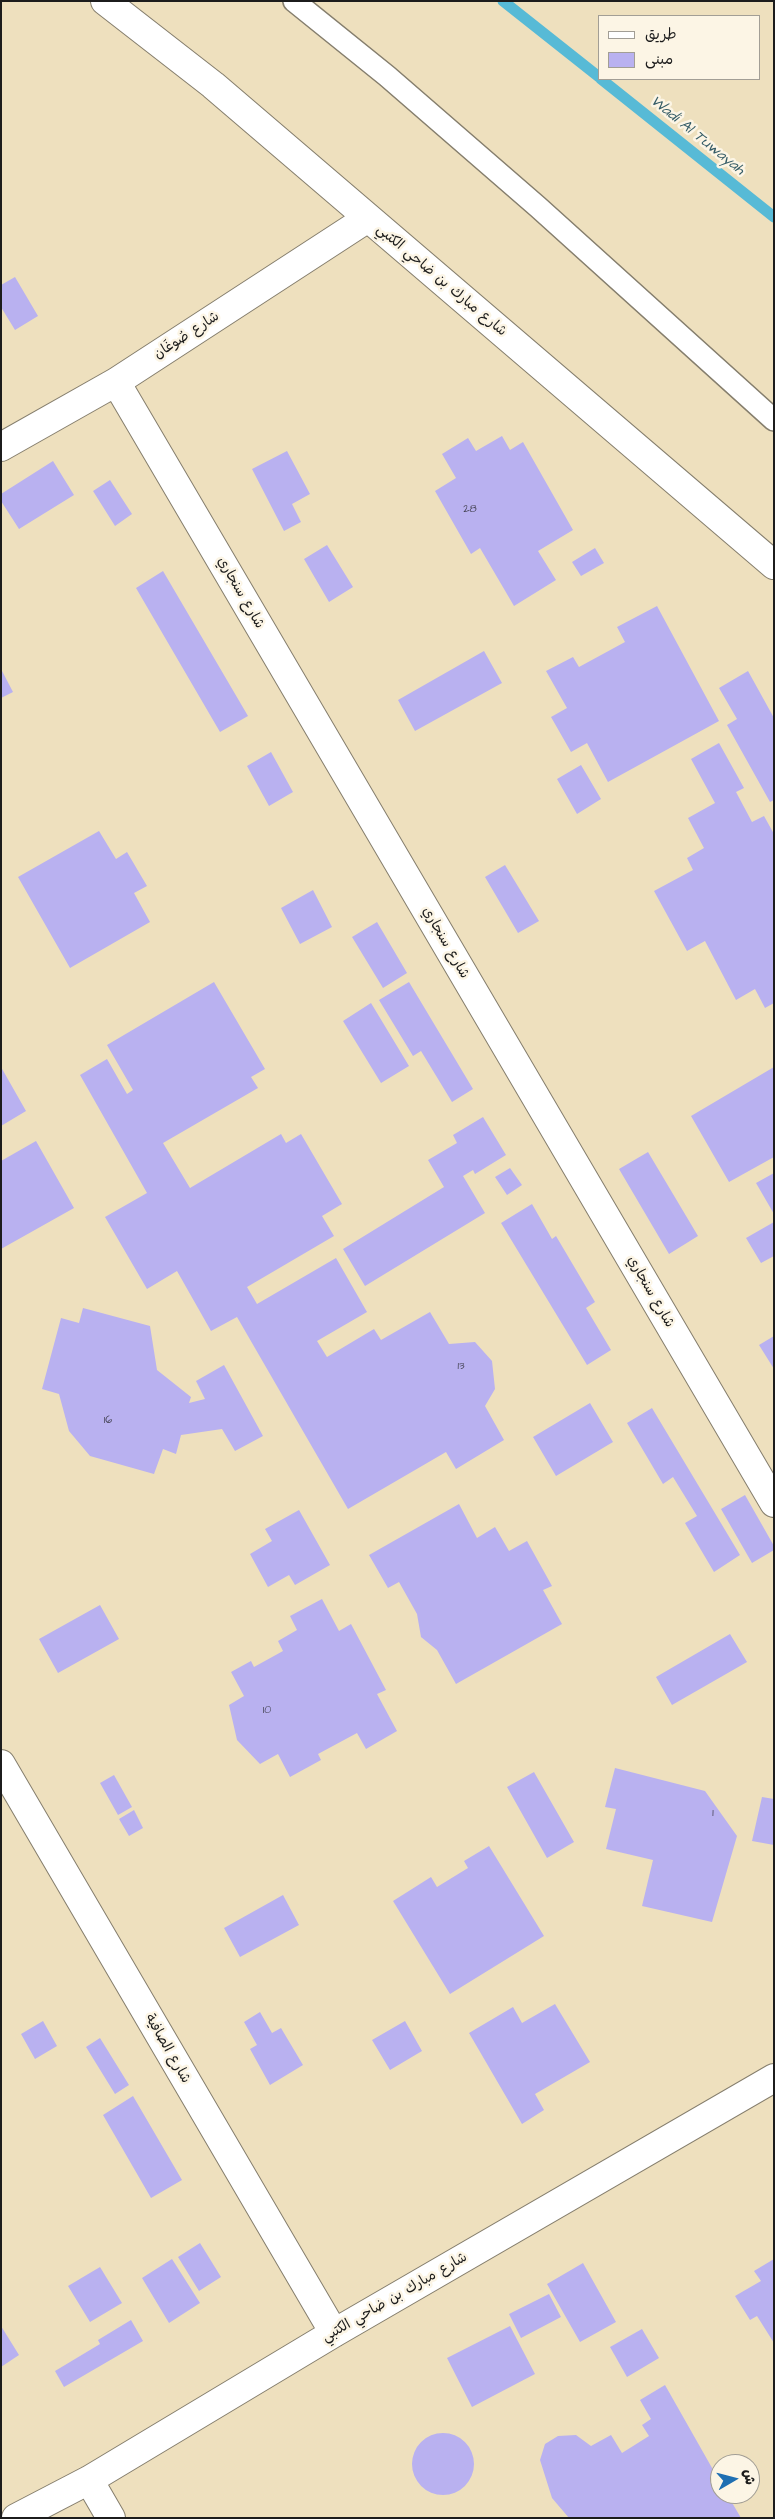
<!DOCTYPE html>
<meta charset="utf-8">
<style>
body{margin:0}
#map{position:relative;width:775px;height:2519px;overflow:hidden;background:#eee0be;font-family:"Architects Daughter","Playpen Sans Arabic",sans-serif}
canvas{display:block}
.frame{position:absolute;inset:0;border:2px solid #1c1c1c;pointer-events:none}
.legend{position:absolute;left:598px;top:15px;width:162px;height:65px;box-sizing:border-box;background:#fcf5e5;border:1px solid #a29e95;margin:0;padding:6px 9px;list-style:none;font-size:15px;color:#1c1c1c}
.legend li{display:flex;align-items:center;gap:10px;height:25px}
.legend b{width:25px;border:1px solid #a29e95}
.north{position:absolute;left:710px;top:2454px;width:50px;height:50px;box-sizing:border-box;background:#fcf5e5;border:1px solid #a29e95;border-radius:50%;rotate:82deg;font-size:14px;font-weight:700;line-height:20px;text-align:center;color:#1c1c1c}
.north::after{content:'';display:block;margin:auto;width:18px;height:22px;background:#1f6fb2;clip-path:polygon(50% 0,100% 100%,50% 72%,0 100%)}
</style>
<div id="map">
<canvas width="775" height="2519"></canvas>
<div class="frame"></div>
<ul class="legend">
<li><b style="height:6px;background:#fff"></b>طريق</li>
<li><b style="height:14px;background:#b9b1f0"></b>مبنى</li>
</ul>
<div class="north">ش</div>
</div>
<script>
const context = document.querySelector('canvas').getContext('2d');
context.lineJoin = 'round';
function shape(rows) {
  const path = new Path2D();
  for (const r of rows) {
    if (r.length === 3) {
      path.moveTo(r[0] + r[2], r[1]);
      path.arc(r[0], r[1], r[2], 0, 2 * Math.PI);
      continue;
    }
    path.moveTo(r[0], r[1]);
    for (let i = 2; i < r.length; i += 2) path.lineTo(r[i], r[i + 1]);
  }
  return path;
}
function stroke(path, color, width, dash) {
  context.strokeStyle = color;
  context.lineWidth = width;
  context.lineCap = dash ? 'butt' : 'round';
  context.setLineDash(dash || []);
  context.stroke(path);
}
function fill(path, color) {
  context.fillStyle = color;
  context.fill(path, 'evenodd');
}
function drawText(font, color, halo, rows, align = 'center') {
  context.font = font + ' "Architects Daughter","Playpen Sans Arabic",sans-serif';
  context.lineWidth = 5;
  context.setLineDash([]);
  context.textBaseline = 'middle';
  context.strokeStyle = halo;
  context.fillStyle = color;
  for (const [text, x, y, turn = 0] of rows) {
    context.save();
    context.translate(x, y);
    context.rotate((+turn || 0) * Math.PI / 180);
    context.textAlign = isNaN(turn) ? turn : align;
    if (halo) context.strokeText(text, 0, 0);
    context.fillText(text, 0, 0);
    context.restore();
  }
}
stroke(shape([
 [503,1,599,77],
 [601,79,774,217]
]), '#57bad6', 11);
fill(shape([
 [15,277,38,316,15,330,1,307,1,285],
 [502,436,510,450,523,442,573,530,538,551,556,580,514,606,480,548,471,554,435,491,456,478,442,454,468,438,476,451],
 [287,451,310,494,292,504,301,522,284,531,252,469],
 [53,461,74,495,19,529,1,501,1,494],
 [110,480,132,514,115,526,93,491],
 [327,545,353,587,329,602,304,559],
 [595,548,604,563,581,576,572,562],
 [163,571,248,716,220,732,136,588],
 [657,606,719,721,608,782,587,743,571,752,551,717,567,708,546,671,573,657,579,667,625,642,617,627],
 [484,651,502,683,415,731,398,700],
 [1,669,13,692,1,698],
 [748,671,774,718,774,800,770,802,727,725,737,719,719,688],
 [719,743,744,788,736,792,752,822,764,816,774,834,774,1003,765,1008,755,989,736,1000,705,941,687,951,654,891,693,870,687,858,704,848,688,818,715,803,691,759],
 [271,752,293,792,269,806,247,766],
 [581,765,601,799,577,814,557,779],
 [99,831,116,859,127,852,147,886,134,893,150,922,70,968,18,877],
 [505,865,539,921,518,933,485,877],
 [313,890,332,927,300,944,281,908],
 [377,922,407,973,383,988,352,937],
 [214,982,265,1069,251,1077,258,1088,163,1143,190,1188,281,1134,286,1143,301,1134,342,1204,322,1216,334,1236,247,1287,257,1304,336,1258,367,1312,317,1341,327,1357,374,1329,381,1340,430,1312,449,1344,475,1342,492,1361,495,1389,485,1406,504,1440,456,1469,446,1452,348,1509,237,1317,211,1331,177,1271,147,1289,105,1217,147,1193,80,1075,107,1059,127,1094,133,1090,107,1045],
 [409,982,473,1089,452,1102,421,1051,413,1056,379,1000],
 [371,1003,409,1066,381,1083,343,1021],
 [1,1067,26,1111,1,1126],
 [774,1067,774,1157,729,1182,691,1116],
 [483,1117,506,1155,475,1174,473,1170,463,1176,485,1213,365,1286,343,1249,444,1187,428,1160,457,1143,453,1135],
 [36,1141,74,1208,1,1249,1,1161],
 [648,1152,698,1236,669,1254,619,1169],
 [510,1168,522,1185,507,1195,495,1177],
 [774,1173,774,1214,756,1183],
 [532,1204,552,1239,556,1236,595,1302,586,1308,611,1350,587,1365,501,1223],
 [774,1222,774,1256,761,1263,746,1238],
 [83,1308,150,1326,157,1370,191,1397,189,1403,205,1399,196,1381,224,1365,263,1436,235,1451,222,1429,181,1435,176,1454,163,1449,154,1474,90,1456,69,1431,59,1394,42,1389,61,1318,79,1323],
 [774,1336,774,1369,759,1345],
 [590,1403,613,1442,556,1476,533,1437],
 [652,1408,740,1555,714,1572,685,1523,697,1516,673,1477,663,1484,627,1423],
 [745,1495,774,1546,774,1550,752,1563,721,1509],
 [459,1504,477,1538,495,1527,509,1551,527,1541,552,1586,543,1590,562,1624,456,1684,437,1650,421,1637,417,1614,399,1582,388,1588,369,1555],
 [299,1510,330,1565,295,1585,289,1575,268,1587,250,1554,272,1541,265,1529],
 [322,1599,339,1631,351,1624,386,1690,377,1694,397,1731,366,1749,357,1733,318,1754,321,1760,290,1777,278,1754,260,1764,237,1740,229,1705,244,1696,231,1672,251,1661,254,1667,283,1651,278,1641,297,1630,290,1616],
 [100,1605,119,1639,58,1673,39,1639],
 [730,1634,747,1662,672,1705,656,1677],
 [615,1768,705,1791,737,1836,712,1922,642,1906,653,1860,606,1849,616,1809,605,1807],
 [534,1772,574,1842,547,1858,507,1787],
 [114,1775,132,1807,118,1815,100,1783],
 [762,1797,774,1799,774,1845,752,1841],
 [134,1810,143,1828,129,1836,119,1819],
 [489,1846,544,1936,450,1994,393,1901,431,1877,437,1887,468,1868,464,1861],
 [283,1895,299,1925,240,1957,224,1928],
 [555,2004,590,2062,535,2094,544,2110,522,2124,469,2033,513,2007,522,2023],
 [260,2012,272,2033,281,2028,303,2065,270,2085,250,2049,257,2045,244,2022],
 [43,2021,57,2046,35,2059,21,2034],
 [405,2021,422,2051,390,2070,372,2040],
 [100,2038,129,2085,115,2094,86,2047],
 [133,2096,182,2180,151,2198,103,2115],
 [200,2243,221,2277,199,2291,178,2257],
 [172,2259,200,2303,169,2323,142,2278],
 [774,2259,774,2343,757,2316,750,2320,735,2296,761,2281,754,2271],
 [583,2263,616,2322,580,2342,547,2284],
 [100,2267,122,2303,90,2322,68,2286],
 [549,2294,561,2317,521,2338,509,2314],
 [131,2320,143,2341,64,2387,55,2371,100,2344,98,2340],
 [1,2326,19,2355,1,2367],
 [510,2326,535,2374,472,2407,447,2358],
 [642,2329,659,2358,627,2377,610,2347],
 [665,2385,720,2482,720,2494,727,2494,741,2518,569,2518,552,2498,540,2460,545,2444,558,2436,576,2435,591,2446,611,2435,622,2453,649,2436,642,2425,651,2419,640,2400],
 [443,2464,31]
]), '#b9b1f0');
const service = shape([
 [294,1,387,76,538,207,774,420]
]);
const minor = shape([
 [105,1,213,85,774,565],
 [116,382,774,1503],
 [1,447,116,382,368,218],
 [1,1764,334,2333],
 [89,2480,111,2518],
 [16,2518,89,2480,334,2333,774,2078]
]);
stroke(service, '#857e6d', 24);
stroke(minor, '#857e6d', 30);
stroke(service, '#fff', 21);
stroke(minor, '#fff', 28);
drawText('11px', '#434151', null, [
 ["28",470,510],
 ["13",461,1367],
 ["16",108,1421],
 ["10",267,1711],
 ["1",713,1814]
]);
drawText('14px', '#1c1c1c', '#fcf5e5', [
 ["شارع مبارك بن ضاحي الكتبي",441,281,40],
 ["شارع صُوغَان",187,336,-33],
 ["شارع سنجاري",240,593,60],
 ["شارع سنجاري",445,943,60],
 ["شارع سنجاري",650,1292,60],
 ["شارع الصافية",167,2049,60],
 ["شارع مبارك بن ضاحي الكتبي",395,2298,-30]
]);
drawText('italic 15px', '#345b66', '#fcf5e5', [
 ["Wadi Al Tuwayah",697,136,39]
]);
</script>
